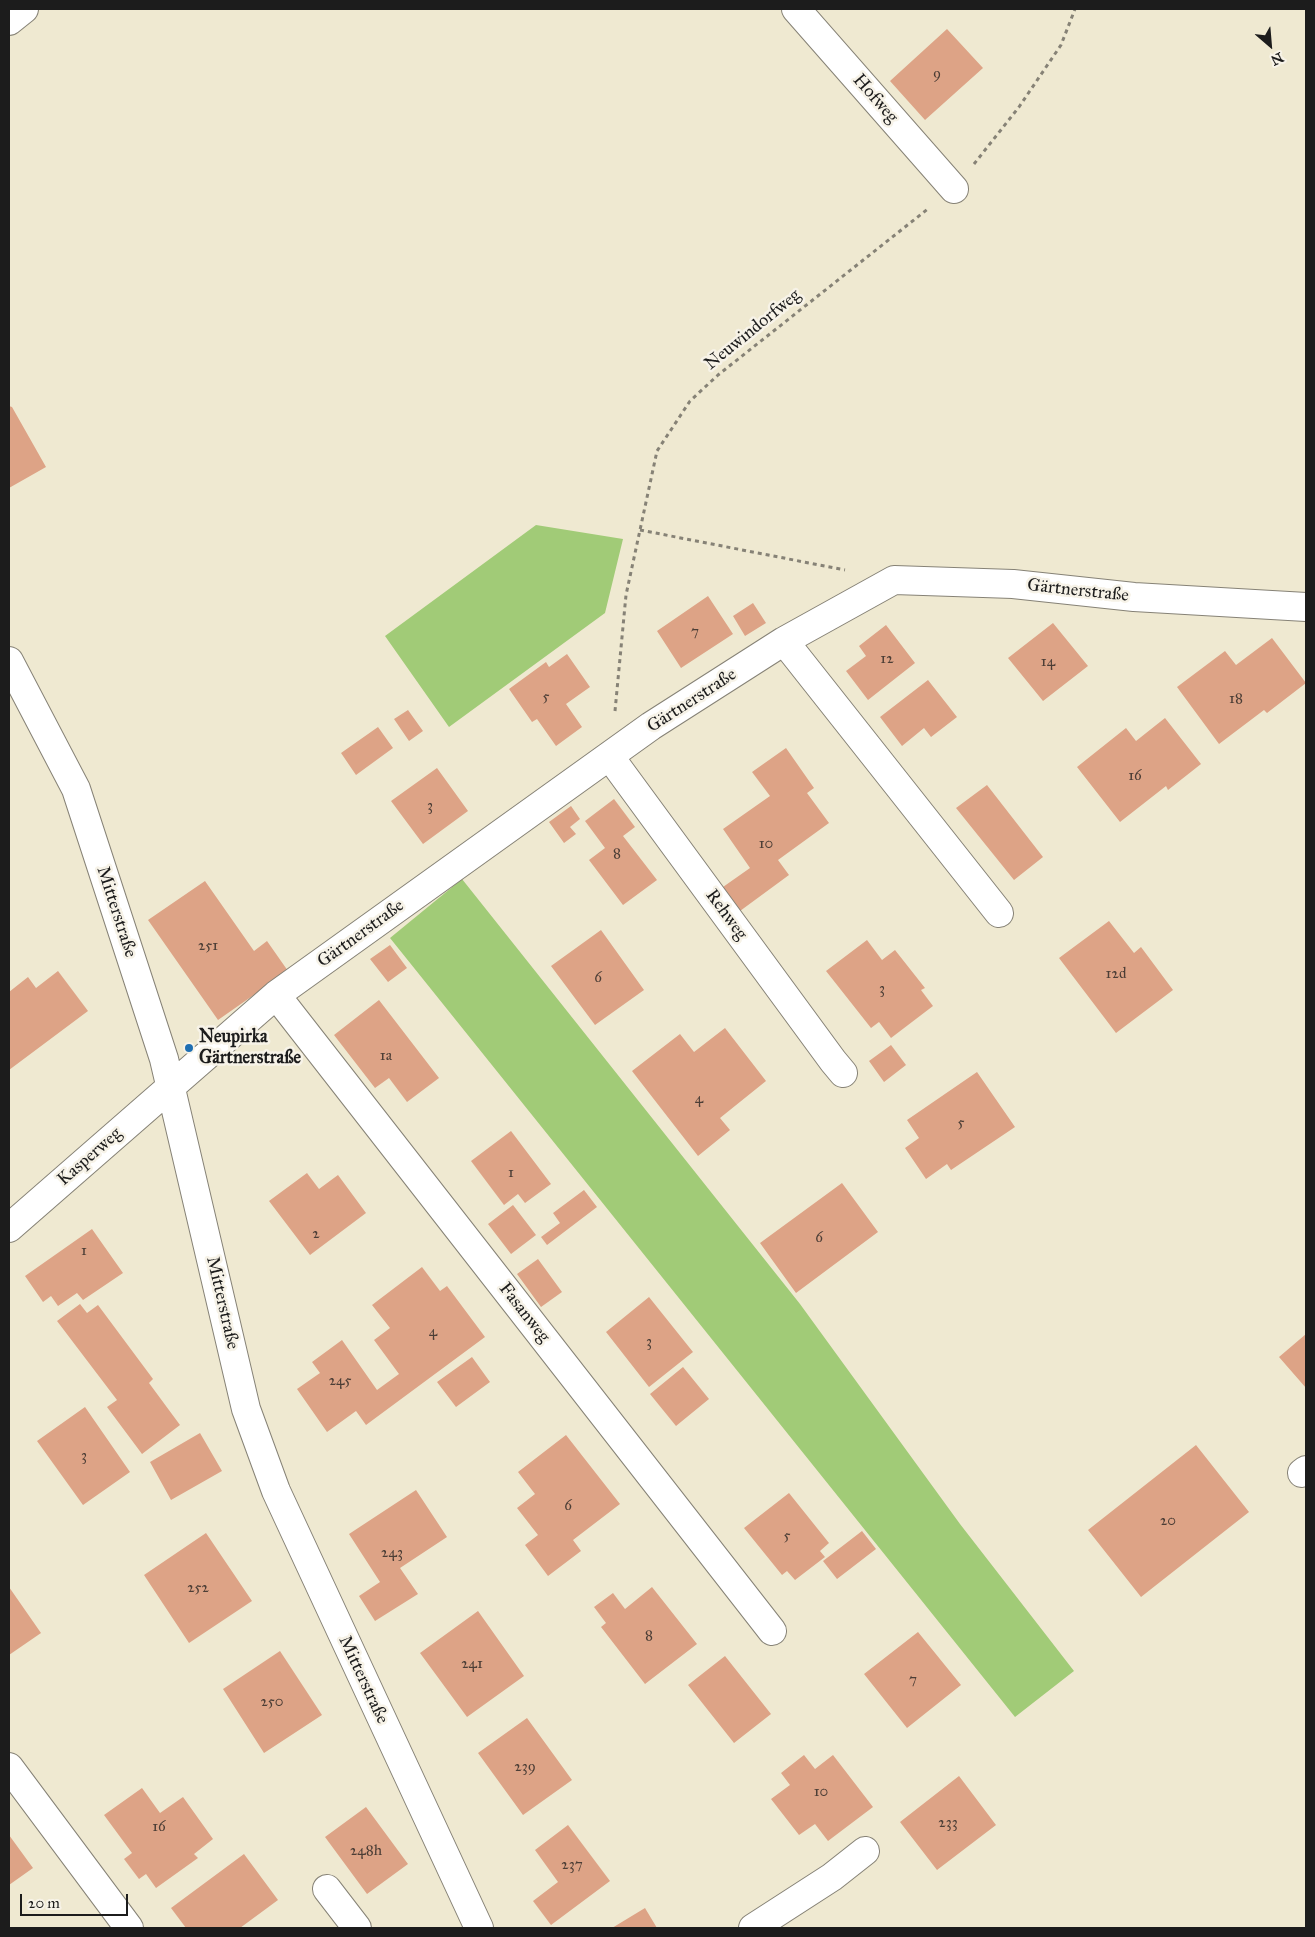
<!DOCTYPE html>
<meta charset="utf-8">
<style>
body{margin:0}
#map{position:relative;width:1315px;height:1937px;overflow:hidden;background:#efe9d1;font-family:"IM FELL Great Primer",serif}
canvas{display:block}
.frame{position:absolute;inset:0;border:10px solid #1c1c1c;pointer-events:none}
.north{position:absolute;left:1245px;top:20px;width:50px;height:50px;-webkit-text-stroke:4px #f7f3e8;paint-order:stroke;rotate:153deg;font-size:14px;font-weight:700;line-height:20px;text-align:center;color:#1c1c1c}
.north::after{content:'';display:block;margin:auto;width:18px;height:22px;background:#1c1c1c;clip-path:polygon(50% 0,100% 100%,50% 72%,0 100%)}
.scale{position:absolute;left:20px;top:1894px;width:108px;height:22px;box-sizing:border-box;border:2px solid #1c1c1c;border-top:0;padding-left:6px;font-size:15px;line-height:18px;white-space:nowrap;color:#1c1c1c;-webkit-text-stroke:4px #f7f3e8;paint-order:stroke}
</style>
<div id="map">
<canvas width="1315" height="1937"></canvas>
<div class="frame"></div>
<div class="north">N</div>
<div class="scale">20 m</div>
</div>
<script>
const context = document.querySelector('canvas').getContext('2d');
context.lineJoin = 'round';
function fill(path, color) {
  context.fillStyle = color;
  context.fill(path, 'evenodd');
}
function shape(rows) {
  const path = new Path2D();
  for (const r of rows) {
    path.moveTo(r[0], r[1]);
    for (let i = 2; i < r.length; i += 2) path.lineTo(r[i], r[i + 1]);
  }
  return path;
}
function stroke(path, color, width, dash) {
  context.strokeStyle = color;
  context.lineWidth = width;
  context.lineCap = dash ? 'butt' : 'round';
  context.setLineDash(dash || []);
  context.stroke(path);
}
function drawText(font, color, halo, rows, align = 'center') {
  context.font = font + ' "IM FELL Great Primer",serif';
  context.lineWidth = 5;
  context.setLineDash([]);
  context.textBaseline = 'middle';
  context.strokeStyle = halo;
  context.fillStyle = color;
  for (const [text, x, y, turn = 0] of rows) {
    context.save();
    context.translate(x, y);
    context.rotate((+turn || 0) * Math.PI / 180);
    context.textAlign = isNaN(turn) ? turn : align;
    if (halo) context.strokeText(text, 0, 0);
    context.fillText(text, 0, 0);
    context.restore();
  }
}
fill(shape([
 [536,525,623,539,605,613,449,727,385,636],
 [462,879,800,1304,960,1524,1074,1671,1015,1717,390,938]
]), '#a1cb77');
fill(shape([
 [947,29,983,68,925,120,890,81],
 [9,406,12,407,46,467,9,488],
 [708,596,733,634,681,668,657,631],
 [753,603,766,623,745,636,733,616],
 [1053,623,1088,666,1043,701,1008,658],
 [886,625,915,663,868,700,846,671,866,656,859,646],
 [1272,638,1306,683,1267,713,1264,710,1219,744,1177,687,1225,651,1236,665],
 [567,654,590,687,566,704,582,727,556,746,537,719,532,722,509,689,546,662,549,667],
 [928,680,957,717,931,737,924,728,902,746,880,717],
 [408,710,423,731,409,741,394,719],
 [1165,718,1201,764,1168,790,1166,786,1120,822,1077,767,1126,728,1136,741],
 [378,727,393,748,356,775,341,753],
 [786,748,814,788,807,793,829,823,778,860,789,875,740,911,723,887,750,868,723,829,770,796,752,772],
 [437,768,468,811,423,844,391,801],
 [987,785,1043,857,1014,880,956,808],
 [614,799,635,827,623,836,657,880,623,905,589,860,605,848,585,821],
 [571,806,580,819,570,827,576,834,564,843,549,822],
 [205,881,254,951,267,941,288,971,218,1020,148,920],
 [1109,921,1134,953,1141,947,1173,990,1116,1033,1059,958],
 [601,930,644,990,595,1025,551,966],
 [867,940,882,960,895,950,925,988,921,990,933,1006,891,1038,879,1022,871,1028,826,971],
 [390,945,407,968,388,982,370,959],
 [58,971,88,1011,9,1070,9,992,28,977,36,988],
 [379,1000,439,1078,407,1102,389,1078,375,1088,334,1035],
 [725,1028,766,1081,720,1118,730,1130,698,1156,632,1071,680,1034,694,1052],
 [891,1045,906,1065,884,1082,869,1061],
 [977,1072,1015,1127,951,1170,947,1164,926,1179,905,1148,919,1138,907,1120],
 [511,1131,551,1184,525,1203,518,1194,504,1205,471,1161],
 [307,1173,319,1189,338,1175,366,1213,310,1255,269,1201],
 [842,1183,878,1232,796,1293,760,1243],
 [584,1190,597,1207,547,1245,541,1237,560,1223,553,1213],
 [513,1205,536,1235,511,1254,488,1224],
 [92,1229,123,1273,83,1300,77,1293,58,1306,51,1296,43,1302,25,1276],
 [538,1259,562,1292,541,1307,517,1274],
 [422,1267,440,1291,447,1286,485,1337,366,1425,356,1411,327,1432,297,1389,320,1373,312,1362,342,1340,377,1390,399,1374,374,1340,390,1328,372,1305],
 [649,1297,693,1352,649,1387,606,1332],
 [80,1304,87,1313,98,1305,153,1379,149,1383,180,1425,142,1454,107,1407,117,1400,57,1321],
 [1306,1334,1306,1388,1279,1357],
 [472,1357,490,1382,456,1407,437,1382],
 [683,1367,709,1399,676,1426,650,1394],
 [85,1407,130,1472,83,1505,37,1441],
 [200,1433,222,1471,171,1500,150,1462],
 [566,1435,620,1504,573,1540,581,1551,548,1576,525,1545,538,1535,517,1508,535,1494,518,1472],
 [1196,1445,1249,1512,1141,1597,1088,1530],
 [416,1490,447,1537,400,1568,418,1594,375,1621,359,1596,380,1582,349,1534],
 [789,1493,829,1543,820,1551,825,1557,795,1580,787,1571,782,1575,744,1528],
 [862,1531,876,1549,837,1579,823,1561],
 [206,1533,252,1601,189,1643,144,1575],
 [9,1587,41,1633,9,1655],
 [652,1587,697,1644,645,1684,601,1627,606,1623,594,1607,613,1593,625,1609],
 [478,1611,524,1676,467,1717,420,1653],
 [918,1632,961,1685,907,1728,864,1674],
 [280,1651,322,1715,264,1753,223,1689],
 [725,1656,771,1714,734,1743,688,1685],
 [527,1718,572,1780,523,1815,478,1753],
 [804,1755,815,1769,833,1755,873,1807,828,1841,815,1824,799,1835,771,1799,790,1785,781,1773],
 [959,1776,996,1825,937,1870,900,1822],
 [142,1788,160,1813,183,1797,213,1839,194,1854,198,1858,156,1888,146,1874,139,1879,124,1859,132,1853,104,1815],
 [366,1807,408,1864,367,1894,325,1837],
 [568,1825,610,1881,551,1925,533,1901,558,1882,535,1850],
 [9,1835,33,1868,9,1885],
 [244,1854,278,1900,240,1928,186,1928,171,1908],
 [645,1908,657,1928,612,1928]
]), '#dda386');
const minor = shape([
 [796,9,954,189],
 [9,21,24,9],
 [784,641,999,913],
 [9,661,76,789,164,1059,246,1409,276,1491,479,1928],
 [610,757,833,1061,843,1073],
 [276,995,772,1631],
 [9,1228,276,995,651,726,784,641,894,580,1013,584,1134,597,1306,607],
 [1302,1473,1306,1470],
 [9,1767,129,1928],
 [327,1889,357,1928],
 [753,1928,832,1877,865,1851]
]);
stroke(minor, '#868276', 30);
stroke(shape([
 [974,164,1019,107,1061,45,1075,9],
 [640,530,845,570],
 [615,711,626,595,657,451,690,401,718,375,929,208]
]), '#868276', 3, [4, 4]);
stroke(minor, '#fff', 28);
for (const [x, y, r, color] of [
 [189,1048,5,"#1f6fb2"]
]) {
  const dot = new Path2D();
  dot.arc(x, y, r, 0, 2 * Math.PI);
  context.fillStyle = color;
  context.fill(dot);
  stroke(dot, '#f7f3e8', 2);
}
drawText('15px', '#4c3e36', null, [
 ["9",937,74],
 ["7",695,632],
 ["12",887,659],
 ["14",1048,662],
 ["5",546,697],
 ["18",1236,699],
 ["16",1135,776],
 ["3",430,806],
 ["10",766,844],
 ["8",617,854],
 ["251",208,946],
 ["12d",1116,974],
 ["6",598,978],
 ["3",882,989],
 ["1a",386,1056],
 ["4",699,1099],
 ["5",961,1123],
 ["1",511,1173],
 ["2",316,1234],
 ["6",819,1238],
 ["1",84,1251],
 ["4",433,1332],
 ["3",649,1342],
 ["245",340,1381],
 ["3",84,1456],
 ["6",568,1506],
 ["20",1168,1521],
 ["5",787,1536],
 ["243",392,1553],
 ["252",198,1588],
 ["8",649,1636],
 ["241",472,1664],
 ["7",913,1680],
 ["250",272,1702],
 ["239",525,1767],
 ["10",821,1792],
 ["233",948,1823],
 ["16",159,1827],
 ["248h",366,1851],
 ["237",572,1865]
]);
drawText('18px', '#1c1c1c', '#f7f3e8', [
 ["Hofweg",875,99,49],
 ["Neuwindorfweg",753,330,-39],
 ["Gärtnerstraße",1078,591,6],
 ["Gärtnerstraße",692,701,-33],
 ["Mitterstraße",116,912,72],
 ["Rehweg",726,915,54],
 ["Gärtnerstraße",361,934,-36],
 ["Kasperweg",90,1157,-41],
 ["Mitterstraße",222,1303,77],
 ["Fasanweg",524,1313,52],
 ["Mitterstraße",363,1680,65]
]);
drawText('bold 18px', '#1c1c1c', '#f7f3e8', [
 ["Neupirka",199,1038],
 ["Gärtnerstraße",199,1059]
], 'left');
</script>
